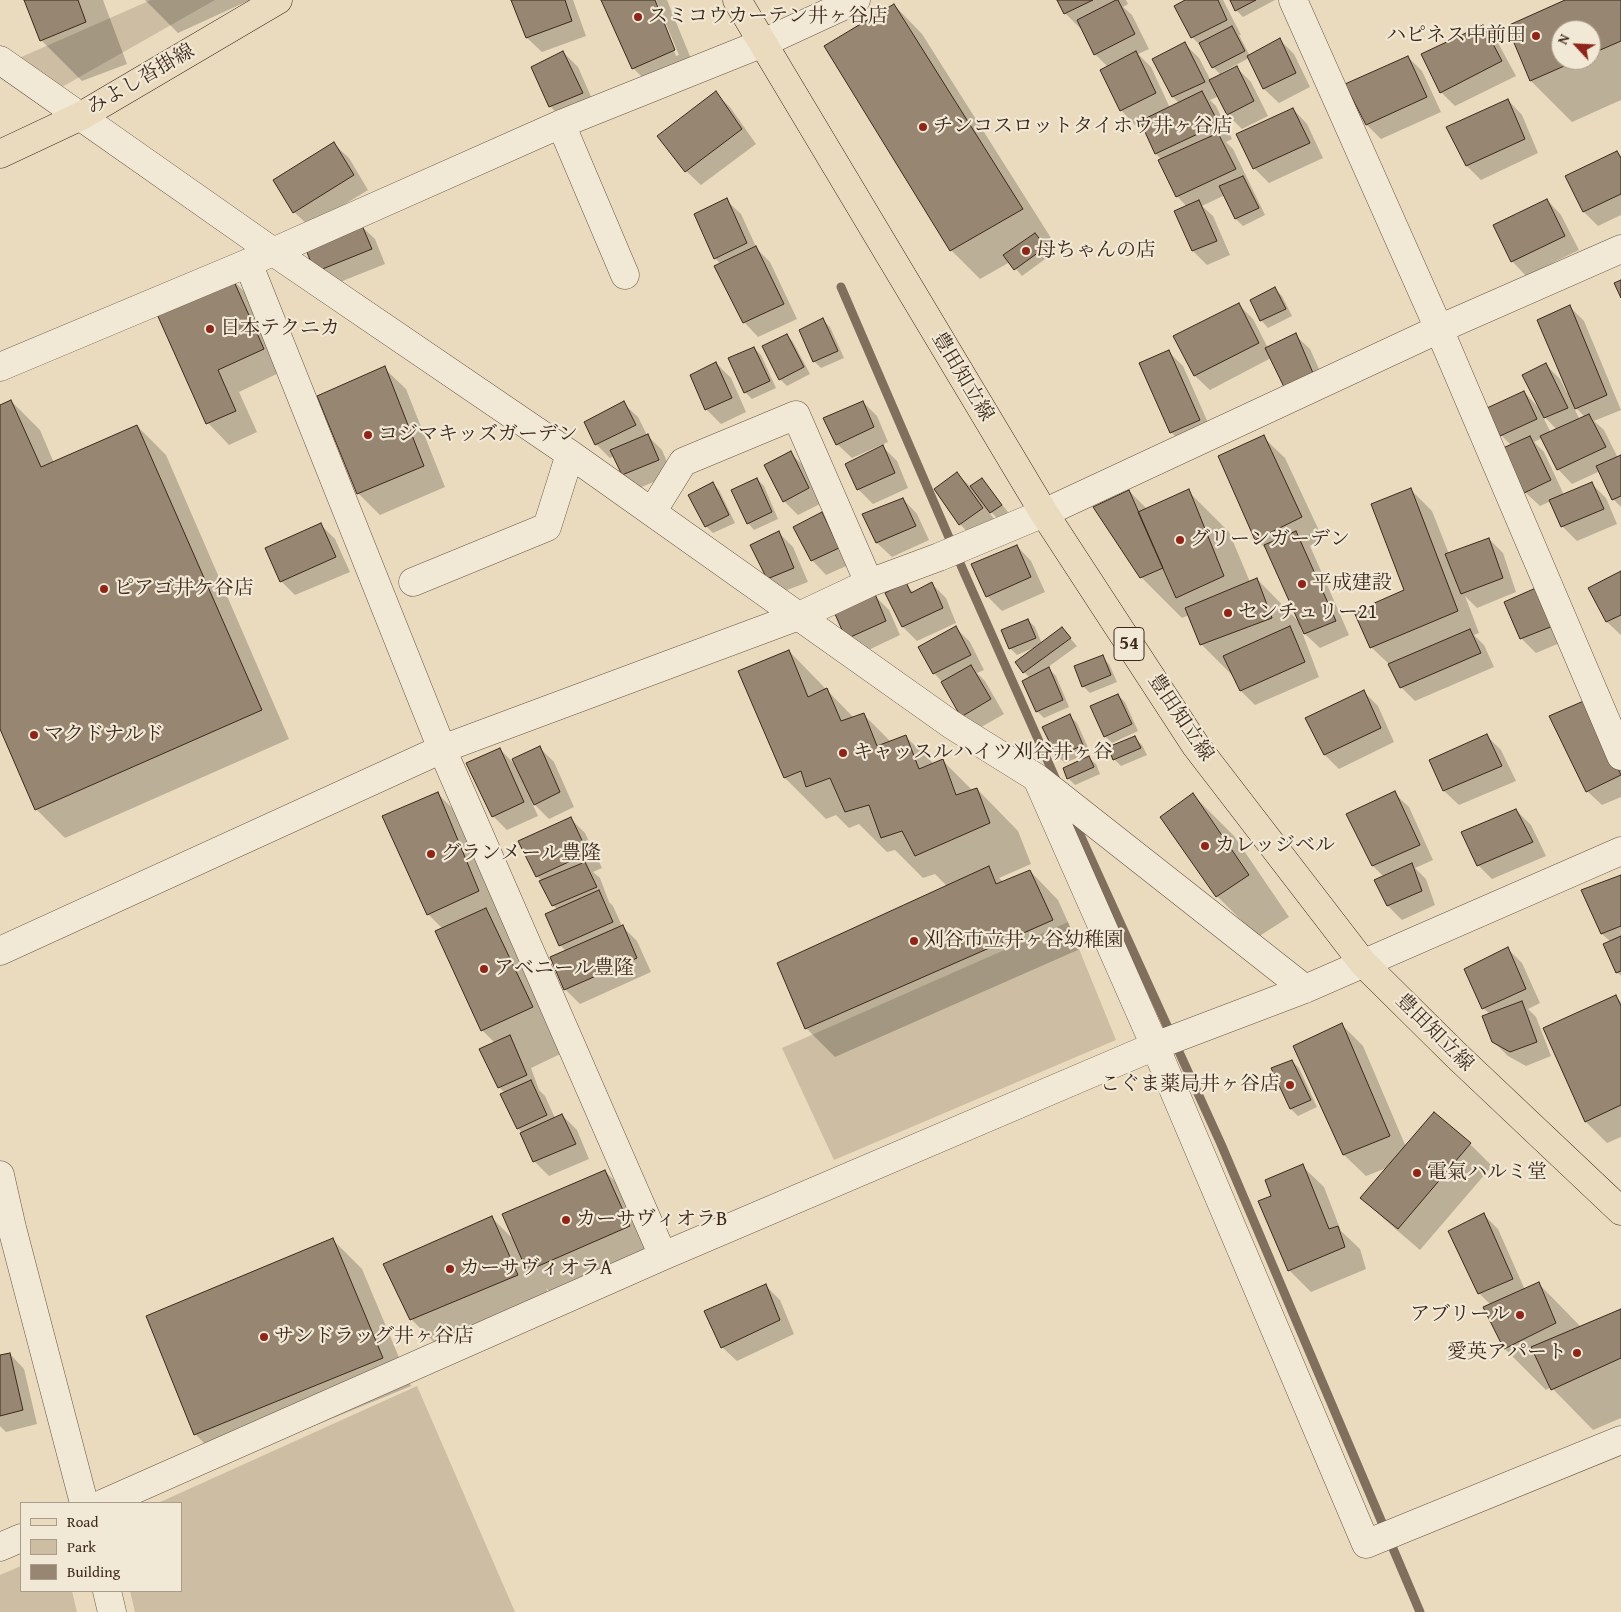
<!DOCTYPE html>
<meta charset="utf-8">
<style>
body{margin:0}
#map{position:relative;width:1621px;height:1612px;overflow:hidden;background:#eadbbf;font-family:"Gentium Book Plus",serif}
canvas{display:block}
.legend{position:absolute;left:20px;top:1502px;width:162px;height:90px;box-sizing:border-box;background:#f1e8d5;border:1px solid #a99c8b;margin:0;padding:6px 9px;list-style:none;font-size:15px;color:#3d291c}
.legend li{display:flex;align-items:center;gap:10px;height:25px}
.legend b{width:25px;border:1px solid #a99c8b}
.north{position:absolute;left:1551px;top:20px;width:50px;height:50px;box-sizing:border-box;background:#f1e8d5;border:1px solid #a99c8b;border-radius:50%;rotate:295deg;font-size:14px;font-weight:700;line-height:20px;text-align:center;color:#3d291c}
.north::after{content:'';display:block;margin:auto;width:18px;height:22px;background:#8f2418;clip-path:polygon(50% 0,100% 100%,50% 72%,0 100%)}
</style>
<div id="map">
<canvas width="1621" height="1612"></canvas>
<ul class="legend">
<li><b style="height:6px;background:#eadbbf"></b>Road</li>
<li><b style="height:14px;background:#cdbda3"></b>Park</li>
<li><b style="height:14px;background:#978671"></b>Building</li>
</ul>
<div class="north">N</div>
</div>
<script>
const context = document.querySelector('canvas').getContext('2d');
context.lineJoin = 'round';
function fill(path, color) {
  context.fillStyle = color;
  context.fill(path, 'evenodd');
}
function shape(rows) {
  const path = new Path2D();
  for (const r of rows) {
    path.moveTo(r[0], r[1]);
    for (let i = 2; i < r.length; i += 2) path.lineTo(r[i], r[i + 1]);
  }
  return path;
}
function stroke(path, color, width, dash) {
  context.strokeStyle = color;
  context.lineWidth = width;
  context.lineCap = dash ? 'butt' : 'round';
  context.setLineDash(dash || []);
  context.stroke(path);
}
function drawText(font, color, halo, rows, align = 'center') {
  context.font = font + ' "Gentium Book Plus","Noto Serif JP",serif';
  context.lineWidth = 4.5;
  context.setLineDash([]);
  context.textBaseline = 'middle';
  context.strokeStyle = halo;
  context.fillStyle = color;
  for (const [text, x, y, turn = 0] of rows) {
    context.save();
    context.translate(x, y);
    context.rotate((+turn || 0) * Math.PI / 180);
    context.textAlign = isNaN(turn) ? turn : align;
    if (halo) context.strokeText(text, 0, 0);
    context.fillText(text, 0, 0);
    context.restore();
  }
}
fill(shape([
 [151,0,215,0,62,87,19,58],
 [1068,922,1116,1040,834,1160,782,1048],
 [417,1386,515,1612,135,1612,130,1591,181,1591,181,1503,158,1503],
 [21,1566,21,1591,72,1591,77,1612,0,1612,0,1575]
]), '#cdbda3');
fill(shape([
 [25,0,103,0,127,64,82,81,41,40],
 [145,0,250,0,178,33],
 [513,0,573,0,586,36,542,52,527,38],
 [602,0,654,0,676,56,679,55,656,0,667,0,696,71,655,90,633,68],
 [1059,0,1126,0,1128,4,1123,7,1132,15,1149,49,1138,54,1151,67,1170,108,1179,103,1173,97,1154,59,1185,44,1199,58,1211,81,1222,76,1213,67,1203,48,1192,37,1184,0,1223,0,1241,35,1239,35,1250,56,1280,40,1294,54,1310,87,1279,103,1264,89,1249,58,1221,73,1222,75,1237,68,1251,82,1268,116,1242,129,1228,115,1219,96,1210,100,1216,106,1232,139,1226,142,1233,149,1265,215,1243,226,1236,219,1225,195,1202,206,1213,216,1230,255,1207,265,1193,251,1187,207,1177,196,1162,160,1156,154,1141,122,1135,125,1121,110,1101,70,1108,67,1095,54,1082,27,1080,28,1065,13],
 [1231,0,1275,0,1243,17,1236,10],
 [1568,0,1621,0,1621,100,1572,122,1531,81,1508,27],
 [1561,30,1591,30,1591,60,1561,60],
 [894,5,922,34,1051,238,1043,243,1052,254,1022,276,1010,262,980,279,951,250,826,46],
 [1483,26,1497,41,1516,76,1455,106,1441,92],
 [563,52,578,67,596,108,564,121,550,106],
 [1408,57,1422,71,1441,112,1381,139,1367,125],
 [715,93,730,107,756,144,701,185,686,171],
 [1508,100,1522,115,1538,153,1481,180,1467,166,1448,127],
 [1293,109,1307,124,1323,158,1269,183,1254,168,1237,134],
 [334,144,349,158,368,190,309,226,294,212],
 [1617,152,1621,156,1621,215,1598,226,1584,212],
 [726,200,741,214,757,249,770,262,797,319,758,337,744,322,721,264,715,258],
 [1547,200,1561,215,1579,250,1526,276,1512,261],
 [360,225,375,239,385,264,330,286,316,271],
 [232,279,253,301,285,370,239,392,257,432,229,445,208,423],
 [1275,289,1282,296,1292,316,1268,328,1262,321,1252,300],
 [1238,304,1253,319,1268,348,1295,335,1310,349,1327,387,1271,358,1210,390,1195,376,1175,336],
 [1569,306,1584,321,1621,410,1594,421,1604,430,1618,458,1621,457,1621,507,1613,499,1600,471,1572,484,1558,469,1542,438,1534,442,1544,452,1564,495,1591,483,1606,498,1617,524,1577,541,1562,526,1551,501,1540,506,1525,492,1512,446,1502,436,1489,408,1524,392,1539,408,1546,365,1560,379,1567,393,1569,392],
 [1573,406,1574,406,1585,417,1580,420],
 [1542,415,1543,415,1557,430,1551,433],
 [823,320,830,327,844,358,821,368,814,361],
 [787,335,793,342,810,374,787,386,780,379],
 [754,348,761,355,776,388,752,399,745,392],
 [1169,352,1183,366,1213,434,1186,447,1171,432],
 [716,363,731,378,746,412,721,424,706,409,691,376],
 [384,368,406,389,445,487,380,515,358,493],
 [11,401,40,430,54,463,137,426,166,455,289,739,65,838,36,809,0,726,0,406],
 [863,402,877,416,888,442,852,458,837,444],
 [623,403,638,417,647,435,662,450,672,474,637,489,623,474,615,456,610,458,596,444],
 [1263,437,1285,458,1323,539,1310,546,1349,635,1320,648,1305,634,1302,626,1300,627,1319,677,1255,705,1241,691,1235,678,1201,644,1189,615,1182,618,1141,577,1129,491,1147,509,1188,491,1229,532,1250,582,1257,579,1300,623,1268,551,1256,539,1219,457],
 [883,447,897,461,908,488,873,504,858,489],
 [790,453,805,467,822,503,798,515,784,501],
 [957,474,971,487,988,487,1008,512,998,519,990,511,989,512,997,523,974,539,960,524,935,489],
 [757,479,764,486,778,519,754,530,748,523],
 [712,483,719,490,735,523,713,533,706,526],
 [1411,490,1432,511,1449,554,1489,539,1503,553,1516,592,1477,608,1465,596,1479,633,1474,635,1484,645,1494,667,1415,701,1401,687,1390,665,1371,647,1405,591],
 [903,499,917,514,929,540,892,557,877,543,864,514],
 [822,514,836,528,853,563,826,575,812,560],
 [321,525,335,539,350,572,295,595,281,581],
 [779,533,793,547,808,582,782,592,768,578],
 [1017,546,1031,561,1045,592,1002,611,987,596,972,565],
 [1621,573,1621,635,1607,622,1590,588],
 [905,584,914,593,932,584,946,598,956,623,917,641,903,627,886,593],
 [1537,589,1567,640,1536,653,1522,639,1505,602],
 [875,596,889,610,900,635,862,653,847,638],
 [1028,620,1035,627,1042,644,1062,629,1077,646,1044,670,1044,671,1049,669,1056,676,1069,707,1044,718,1037,711,1030,678,1024,672,1033,648,1017,655,1010,648],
 [956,628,970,642,984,670,977,673,985,681,1004,714,976,730,962,716,943,683,934,673,920,647],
 [789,651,854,718,863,714,891,742,906,737,934,764,943,761,973,791,977,789,1018,831,1031,864,999,878,1003,882,1030,871,1058,900,1080,949,835,1057,806,1028,948,887,935,874,923,878,895,850,887,852,859,824,849,828,836,815,826,819,785,778,740,672],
 [1102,657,1109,664,1117,682,1090,693,1083,686],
 [1364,692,1378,706,1394,742,1339,769,1325,755],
 [1118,695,1125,702,1138,731,1112,743,1105,736],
 [1070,716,1077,723,1090,752,1065,763,1058,757],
 [1487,736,1501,750,1516,781,1459,805,1444,791,1431,761],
 [1135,738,1142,745,1147,755,1121,766,1114,759],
 [540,748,554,762,574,807,549,819,531,801,538,816,507,830,493,816,500,749,516,766],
 [1089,758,1096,764,1100,774,1075,785,1068,778],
 [1621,761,1621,797,1602,805,1587,791],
 [1394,793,1409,807,1433,860,1415,868,1426,879,1435,905,1402,920,1388,906,1376,881,1384,877,1373,866],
 [438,794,479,835,573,1048,531,1068,539,1090,545,1096,555,1118,562,1115,577,1130,589,1159,549,1176,535,1162,522,1133,518,1128,505,1093,499,1087,495,1043,482,1030,443,929,428,914],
 [1193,795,1234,836,1289,917,1258,937,1217,896,1162,818],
 [1516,810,1531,825,1546,856,1492,879,1478,865],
 [571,819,585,833,602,868,593,872,600,878,609,902,613,906,622,926,637,941,651,972,580,1004,566,990,551,958,566,951,560,945,558,910,553,905,542,881,537,876],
 [1621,876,1621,976,1617,972,1611,942,1602,934,1583,890],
 [1507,948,1522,963,1540,1003,1528,1009,1536,1017,1551,1056,1526,1066,1508,1056,1493,1041,1490,1014,1483,1008],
 [1616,997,1621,1002,1621,1137,1607,1143,1586,1122],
 [1341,1024,1363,1046,1406,1147,1434,1114,1470,1144,1492,1166,1420,1250,1384,1219,1362,1198,1389,1167,1366,1176,1344,1155],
 [1292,1061,1299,1068,1317,1107,1298,1116,1291,1109,1273,1069],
 [1302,1166,1324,1187,1341,1231,1360,1249,1366,1269,1311,1292,1289,1270,1273,1197],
 [605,1171,646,1213,670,1268,570,1312,546,1288,558,1316,452,1360,411,1319,492,1218,515,1241],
 [1484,1215,1498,1229,1525,1290,1539,1284,1581,1327,1621,1310,1621,1418,1593,1430,1551,1387,1546,1390,1505,1349,1491,1305,1479,1293],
 [333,1240,362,1269,411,1386,224,1463,195,1434],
 [765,1285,780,1300,794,1334,737,1361,722,1347],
 [10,1354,24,1369,37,1424,6,1432,0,1426,0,1357]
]), '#0003');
stroke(shape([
 [841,287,963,570,1057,782],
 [1072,817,1221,1144,1420,1612]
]), '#816f5d', 9);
const building = shape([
 [24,0,78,0,86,22,40,41,24,0],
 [511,0,565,0,572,21,526,38,511,0],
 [601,0,655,0,675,50,632,69,601,0],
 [1057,0,1093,0,1064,14,1057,0],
 [1116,0,1118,0,1135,34,1094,55,1077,20,1116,0],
 [1185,0,1218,0,1227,20,1191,38,1174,6,1185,0],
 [1230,0,1256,0,1235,11,1230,0],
 [1565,0,1621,0,1621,41,1591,54,1591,30,1561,30,1561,60,1578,60,1530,81,1507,26,1565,0],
 [894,4,1023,209,950,251,824,46,894,4],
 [1483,25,1502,61,1440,93,1421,54,1483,25],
 [1232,26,1245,51,1212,68,1199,43,1232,26],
 [1280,38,1296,73,1263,89,1247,56,1280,38],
 [1185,42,1205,82,1172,97,1152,59,1185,42],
 [563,51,583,93,549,107,531,67,563,51],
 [1136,51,1156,93,1120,111,1100,70,1136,51],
 [1408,56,1427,97,1366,125,1345,84,1408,56],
 [1237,66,1254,101,1227,115,1209,80,1237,66],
 [716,91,742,129,685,172,657,136,716,91],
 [1202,91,1219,124,1155,154,1140,121,1202,91],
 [1508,99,1525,139,1466,166,1446,127,1508,99],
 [1293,108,1310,143,1253,169,1236,134,1293,108],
 [1218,133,1236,169,1176,197,1158,160,1218,133],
 [334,142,354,175,293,213,273,180,334,142],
 [1617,151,1621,158,1621,194,1583,212,1565,176,1617,151],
 [1243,176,1259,208,1235,219,1219,186,1243,176],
 [727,198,747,243,714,259,694,214,727,198],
 [1547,199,1565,236,1511,262,1493,225,1547,199],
 [1199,200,1217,241,1192,251,1174,211,1199,200],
 [361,223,372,249,315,272,304,245,361,223],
 [1035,233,1046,247,1014,270,1003,255,1035,233],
 [756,246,784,304,743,323,714,266,756,246],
 [232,277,264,349,218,370,236,411,206,424,156,312,232,277],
 [1621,280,1621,298,1614,283,1621,280],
 [1275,287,1286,309,1260,321,1250,300,1275,287],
 [1239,303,1259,343,1194,376,1173,336,1239,303],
 [1570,305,1607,395,1575,409,1537,320,1570,305],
 [823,318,838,351,813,362,799,330,823,318],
 [1296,333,1313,373,1284,387,1265,348,1296,333],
 [787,334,804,367,779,380,762,346,787,334],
 [754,347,770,381,744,393,728,358,754,347],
 [1169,350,1200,420,1170,433,1139,363,1169,350],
 [716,362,732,398,705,410,690,375,716,362],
 [1546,363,1568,408,1544,418,1522,375,1546,363],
 [385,366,424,466,357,494,317,396,385,366],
 [1524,391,1537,419,1500,436,1487,408,1524,391],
 [11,400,41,467,137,425,262,710,35,810,0,729,0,405,11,400],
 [624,401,636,425,595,445,584,422,624,401],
 [863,401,874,427,836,445,823,418,863,401],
 [1589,414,1606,447,1557,470,1540,436,1589,414],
 [648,434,659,460,622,475,610,450,648,434],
 [1264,435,1302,517,1255,540,1218,456,1264,435],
 [1530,436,1551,480,1524,493,1503,448,1530,436],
 [883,445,895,473,857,490,845,464,883,445],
 [791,451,809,488,783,502,764,465,791,451],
 [1621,455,1621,496,1612,500,1596,466,1621,455],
 [957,472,983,508,959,525,934,489,957,472],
 [757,478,772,512,747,524,731,490,757,478],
 [982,478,1002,505,990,513,970,486,982,478],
 [713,482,729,515,705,527,688,495,713,482],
 [1592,482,1604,509,1561,527,1549,500,1592,482],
 [1411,488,1458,611,1370,648,1354,612,1404,590,1371,504,1411,488],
 [1189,489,1224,576,1176,598,1138,512,1189,489],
 [1129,490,1163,568,1140,578,1093,507,1129,490],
 [903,498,916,526,876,543,862,514,903,498],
 [822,512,839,548,811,561,793,527,822,512],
 [321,523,336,557,280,582,265,548,321,523],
 [779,531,794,568,767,579,750,545,779,531],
 [1296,531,1336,621,1304,634,1264,545,1296,531],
 [1489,538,1503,578,1461,594,1445,554,1489,538],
 [1017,545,1031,577,986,597,971,564,1017,545],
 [1621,571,1621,615,1606,622,1588,588,1621,571],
 [1257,578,1272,618,1200,645,1185,608,1257,578],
 [906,582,911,593,932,582,943,608,902,627,885,593,906,582],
 [1538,587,1553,626,1520,639,1504,602,1538,587],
 [875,594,886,621,846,639,835,614,875,594],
 [1028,619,1036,638,1009,649,1001,630,1028,619],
 [956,626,971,655,933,674,918,647,956,626],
 [1290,626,1305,662,1240,691,1223,656,1290,626],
 [1062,627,1071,638,1023,673,1015,662,1062,627],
 [1470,629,1481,653,1400,688,1388,664,1470,629],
 [789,650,808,697,827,688,841,721,864,713,877,746,906,735,919,769,943,759,956,795,977,788,990,823,915,856,902,831,881,838,869,805,845,812,830,778,806,787,801,771,784,778,738,671,789,650],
 [1103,655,1111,675,1082,687,1074,666,1103,655],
 [971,665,991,699,961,717,941,682,971,665],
 [1049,667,1063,700,1036,712,1022,681,1049,667],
 [1364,690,1381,728,1324,755,1305,718,1364,690],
 [1118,694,1132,724,1104,737,1090,706,1118,694],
 [1586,700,1621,775,1586,792,1549,716,1586,700],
 [1070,714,1083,745,1057,757,1042,727,1070,714],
 [1487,734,1502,766,1443,791,1429,760,1487,734],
 [1135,736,1141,748,1113,760,1108,747,1135,736],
 [540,746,560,792,534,805,512,759,540,746],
 [500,748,524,802,492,817,466,763,500,748],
 [1089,756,1094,767,1067,779,1063,768,1089,756],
 [1395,791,1420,845,1372,866,1346,814,1395,791],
 [438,792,479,891,427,915,382,816,438,792],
 [1193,793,1249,875,1216,897,1160,817,1193,793],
 [1516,809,1533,842,1477,866,1461,832,1516,809],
 [571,817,588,853,536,877,518,841,571,817],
 [585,862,597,887,552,906,539,881,585,862],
 [1412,863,1422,891,1387,906,1374,880,1412,863],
 [989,866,996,884,1030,870,1053,920,805,1029,777,963,989,866],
 [1621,875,1621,926,1601,934,1581,890,1621,875],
 [599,890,613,922,559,946,545,914,599,890],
 [486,908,533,1007,481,1031,435,931,486,908],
 [623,925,637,958,564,990,550,957,623,925],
 [1621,936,1621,971,1616,973,1603,944,1621,936],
 [1508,947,1526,989,1482,1009,1464,969,1508,947],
 [1616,995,1621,1006,1621,1105,1585,1122,1543,1028,1616,995],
 [1522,1001,1537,1042,1510,1052,1492,1042,1482,1016,1522,1001],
 [1342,1023,1390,1136,1343,1155,1293,1046,1342,1023],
 [510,1035,527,1075,498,1088,479,1049,510,1035],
 [1292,1060,1311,1100,1290,1109,1271,1068,1292,1060],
 [531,1080,547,1115,517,1129,500,1094,531,1080],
 [1434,1112,1471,1143,1398,1229,1360,1198,1434,1112],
 [562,1114,576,1144,533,1162,520,1133,562,1114],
 [1303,1164,1329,1229,1338,1226,1345,1247,1288,1271,1258,1201,1271,1196,1265,1180,1303,1164],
 [605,1170,630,1226,527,1271,502,1214,605,1170],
 [1484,1213,1513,1279,1478,1294,1448,1231,1484,1213],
 [492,1216,518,1275,410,1320,383,1264,492,1216],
 [333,1238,383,1358,194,1435,146,1316,333,1238],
 [1539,1282,1556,1323,1504,1349,1483,1307,1539,1282],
 [766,1284,780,1320,721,1348,704,1311,766,1284],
 [1621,1309,1621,1358,1551,1390,1531,1347,1621,1309],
 [10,1353,23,1410,0,1416,0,1355,10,1353]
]);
fill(building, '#978671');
stroke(building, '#3d291c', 1);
const minor = shape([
 [1293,0,1439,329,1621,756],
 [0,60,272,251,570,454,952,725,1037,778,1305,989],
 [561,124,625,275],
 [248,263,442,749,663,1256],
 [0,367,248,263,561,124,763,43,856,0],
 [652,512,683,462,796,415,869,583],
 [413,582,547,527,570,454],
 [1039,783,1155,1046,1366,1544,1621,1440],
 [0,951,442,749,799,616,869,583,939,557,1044,513,1439,329,1621,249],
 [0,1175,12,1228,84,1503],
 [104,1503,663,1256,1155,1046,1305,989,1621,851],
 [0,1547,21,1538],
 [107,1591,112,1612]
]);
const major = shape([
 [737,0,1044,513,1196,746,1363,963,1457,1056,1621,1211],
 [0,154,81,116,278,0]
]);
stroke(minor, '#685645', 29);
stroke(major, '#3d291c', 29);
stroke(minor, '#f1e8d5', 28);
stroke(major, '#eadbbf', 28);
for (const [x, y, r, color] of [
 [638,17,5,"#8f2418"],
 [1536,36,5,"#8f2418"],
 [923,127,5,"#8f2418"],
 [1026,251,5,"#8f2418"],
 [210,329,5,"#8f2418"],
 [368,435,5,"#8f2418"],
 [1180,540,5,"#8f2418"],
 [1302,584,5,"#8f2418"],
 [104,589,5,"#8f2418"],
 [1228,613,5,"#8f2418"],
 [34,735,5,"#8f2418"],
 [843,753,5,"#8f2418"],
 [1205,846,5,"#8f2418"],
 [431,854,5,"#8f2418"],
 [914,941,5,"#8f2418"],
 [484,969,5,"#8f2418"],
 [1290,1085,5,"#8f2418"],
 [1417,1173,5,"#8f2418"],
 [566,1220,5,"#8f2418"],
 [450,1269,5,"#8f2418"],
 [1520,1315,5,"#8f2418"],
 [264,1337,5,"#8f2418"],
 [1577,1353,5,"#8f2418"]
]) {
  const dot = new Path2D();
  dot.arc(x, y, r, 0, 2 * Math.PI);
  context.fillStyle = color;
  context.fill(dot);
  stroke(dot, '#f1e8d5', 2);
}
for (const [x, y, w] of [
 [1129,644,30]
]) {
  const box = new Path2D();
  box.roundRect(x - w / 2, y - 16.5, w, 33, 4);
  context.fillStyle = '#f1e8d5';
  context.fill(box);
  stroke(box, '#3d291c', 1);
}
drawText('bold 19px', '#3d291c', null, [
 ["54",1129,644]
]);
drawText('20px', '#3d291c', '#f1e8d5', [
 ["スミコウカーテン井ヶ谷店",648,17],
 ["ハピネス中前田",1526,36,"right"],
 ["チンコスロットタイホウ井ヶ谷店",933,127],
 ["母ちゃんの店",1036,251],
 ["日本テクニカ",220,329],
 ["コジマキッズガーデン",378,435],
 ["グリーンガーデン",1190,540],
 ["平成建設",1312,584],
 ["ピアゴ井ケ谷店",114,589],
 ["センチュリー21",1238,613],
 ["マクドナルド",44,735],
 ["キャッスルハイツ刈谷井ヶ谷",853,753],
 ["カレッジベル",1215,846],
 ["グランメール豊隆",441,854],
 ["刈谷市立井ヶ谷幼稚園",924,941],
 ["アベニール豊隆",494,969],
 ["こぐま薬局井ヶ谷店",1280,1085,"right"],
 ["電氣ハルミ堂",1427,1173],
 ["カーサヴィオラB",576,1220],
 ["カーサヴィオラA",460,1269],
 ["アブリール",1510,1315,"right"],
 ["サンドラッグ井ヶ谷店",274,1337],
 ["愛英アパート",1567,1353,"right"]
], 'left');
drawText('20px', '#3d291c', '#f1e8d5', [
 ["みよし沓掛線",141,80,-30],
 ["豊田知立線",962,377,59],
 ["豊田知立線",1180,718,56],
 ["豊田知立線",1434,1033,45]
]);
</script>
